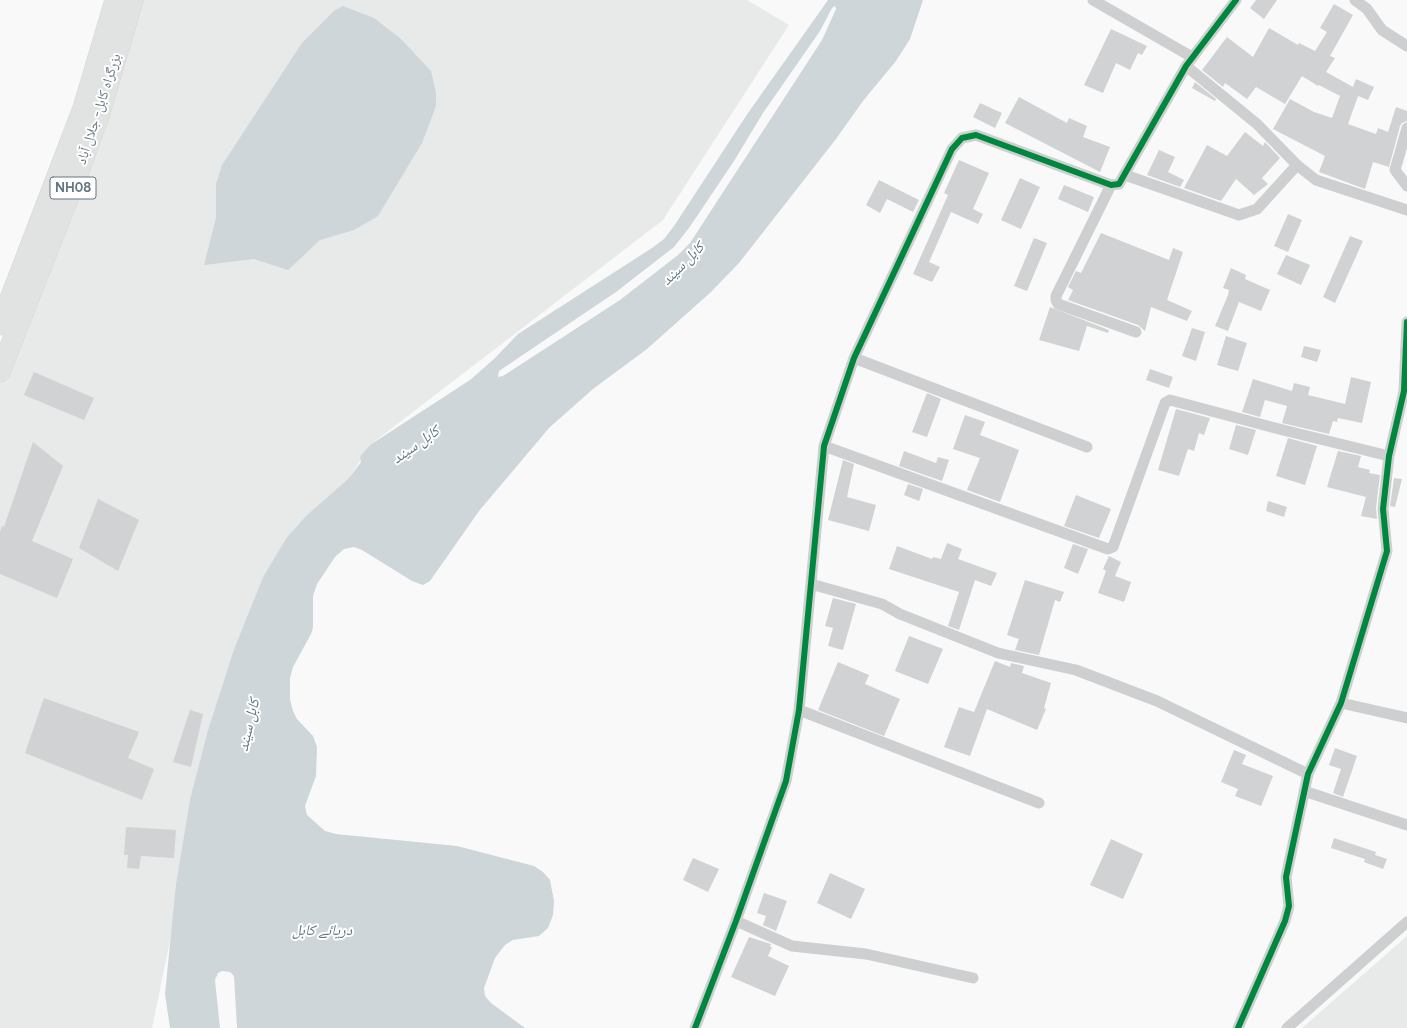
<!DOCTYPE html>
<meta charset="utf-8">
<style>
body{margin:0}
canvas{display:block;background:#f9f9f9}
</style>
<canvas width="1407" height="1028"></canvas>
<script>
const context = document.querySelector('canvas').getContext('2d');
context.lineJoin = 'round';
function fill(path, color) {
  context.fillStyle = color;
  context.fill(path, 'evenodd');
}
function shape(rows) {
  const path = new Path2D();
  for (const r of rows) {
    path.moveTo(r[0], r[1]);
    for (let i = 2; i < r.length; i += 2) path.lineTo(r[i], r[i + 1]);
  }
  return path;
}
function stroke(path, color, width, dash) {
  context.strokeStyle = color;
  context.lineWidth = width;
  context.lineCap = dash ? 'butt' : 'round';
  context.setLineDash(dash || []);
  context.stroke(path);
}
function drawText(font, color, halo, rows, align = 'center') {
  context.font = font + ' Figtree,"Noto Naskh Arabic",sans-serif';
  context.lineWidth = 4;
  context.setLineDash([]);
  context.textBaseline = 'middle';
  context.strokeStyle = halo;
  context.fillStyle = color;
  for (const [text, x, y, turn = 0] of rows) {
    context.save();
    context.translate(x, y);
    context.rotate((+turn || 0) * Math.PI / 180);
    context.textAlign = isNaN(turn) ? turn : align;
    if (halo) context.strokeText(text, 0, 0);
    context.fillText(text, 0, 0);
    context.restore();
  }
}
fill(shape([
 [133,0,747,0,789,25,663,220,370,445,349,478,307,515,287,537,263,577,234,649,208,730,190,799,176,884,174,921,152,1028,0,1028,0,372],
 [1407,936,1407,1028,1302,1028]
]), '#e8e9e9');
fill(shape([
 [828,0,923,0,910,39,896,61,863,101,836,139,739,263,711,292,647,349,593,389,549,428,479,511,430,581,423,585,412,581,362,550,354,547,344,549,335,557,317,584,313,596,313,627,311,634,293,667,290,678,290,699,293,711,297,719,313,736,317,747,316,776,305,806,307,815,325,831,336,834,457,846,534,866,543,872,550,880,554,901,553,915,548,928,539,936,513,940,505,945,495,958,484,988,485,996,491,1003,525,1028,237,1028,234,976,230,972,222,971,218,973,215,980,220,1028,170,1028,165,994,176,884,190,799,208,730,234,649,263,577,287,537,307,515,349,478,361,462,360,457,370,445,470,380,495,358,518,334,652,248,664,239,674,226,748,113],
 [835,6,836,9,822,40,690,243,678,255,620,300,503,376,498,377,499,371,616,292,674,247,689,228,734,161,763,113,820,31,832,8],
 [343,6,374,18,401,39,431,71,436,93,436,106,422,143,378,216,354,230,320,240,288,270,254,259,204,265,216,218,216,184,222,165,302,43,334,11]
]), '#ced6d9');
fill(shape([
 [1256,0,1277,0,1264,19,1250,8],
 [1334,4,1353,15,1330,56,1335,58,1326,72,1353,87,1356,79,1374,87,1368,100,1358,96,1348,124,1376,134,1378,128,1388,132,1396,107,1407,111,1407,121,1402,123,1400,126,1389,167,1373,162,1365,189,1319,172,1325,156,1273,129,1290,99,1314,112,1332,118,1340,96,1319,85,1318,86,1302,76,1285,104,1256,87,1247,99,1225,83,1223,87,1202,70,1227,37,1253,57,1269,28,1298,45,1299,43,1315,51,1327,32,1320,28],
 [1111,29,1147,46,1142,55,1138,53,1130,70,1116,63,1103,93,1084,85],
 [1195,82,1216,99,1215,101,1192,88],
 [1019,97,1067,123,1069,118,1087,126,1083,137,1110,147,1100,172,1005,123],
 [980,103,1002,113,995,128,973,117],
 [1245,132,1263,146,1265,142,1280,158,1262,178,1268,184,1254,195,1236,179,1221,201,1184,188,1207,145,1227,156],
 [1159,150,1175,157,1168,172,1184,180,1180,187,1147,175],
 [959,160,989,173,973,209,983,214,978,224,951,212,929,262,940,267,932,282,913,274,948,195,944,193],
 [1020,178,1040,187,1021,229,1001,220],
 [879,180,919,200,913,212,887,199,880,213,866,205],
 [1064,185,1094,197,1088,212,1058,199],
 [1288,214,1302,220,1288,252,1274,246],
 [1101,233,1169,260,1173,248,1183,252,1167,300,1192,311,1187,321,1151,307,1145,331,1138,325,1068,300,1073,290,1068,287,1076,271,1081,273],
 [1350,236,1363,241,1335,303,1323,297],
 [1034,238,1047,243,1027,291,1014,286],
 [1286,255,1310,265,1301,285,1277,274],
 [1231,268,1246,275,1245,279,1270,290,1261,311,1239,302,1228,331,1215,326,1228,295,1229,290,1223,288],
 [1050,307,1109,330,1108,333,1087,326,1079,351,1039,340],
 [1192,328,1205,332,1196,361,1182,356],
 [1226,336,1247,343,1238,371,1217,365],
 [1304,346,1321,350,1317,362,1301,357],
 [1150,369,1173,377,1169,388,1146,380],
 [34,372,94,398,84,420,24,395],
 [1351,377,1371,382,1362,423,1338,418,1337,422,1333,421,1329,434,1282,423,1287,406,1265,400,1260,417,1242,412,1253,379,1292,391,1294,383,1310,387,1308,395,1345,404],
 [927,393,941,399,927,437,912,432],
 [1176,409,1210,418,1204,435,1199,433,1194,451,1188,449,1179,476,1158,470],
 [965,415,985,422,980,435,1019,450,1000,502,967,490,980,458,953,449],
 [1236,425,1256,430,1248,455,1229,449],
 [1288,438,1317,446,1305,485,1276,476],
 [33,442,63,466,32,541,73,559,57,598,0,574,0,532,2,526,4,527],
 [904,451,936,463,938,457,949,460,942,481,899,466],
 [1338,451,1361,456,1358,467,1370,470,1369,473,1380,475,1376,508,1377,519,1361,516,1366,497,1327,487],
 [843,460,854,464,847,497,876,505,869,531,828,520],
 [1394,478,1402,479,1395,507,1390,506],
 [908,484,923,489,919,501,904,495],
 [1076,495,1111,509,1099,538,1064,526],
 [98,499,139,520,118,571,79,548],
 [1268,501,1287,507,1284,517,1266,511],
 [947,543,962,549,958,559,997,573,991,586,975,580,959,630,948,626,959,592,889,569,897,546,932,559,933,557,941,559],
 [1073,544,1088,549,1078,574,1064,568],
 [1109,556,1121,562,1115,576,1131,582,1124,602,1098,593,1106,571,1103,569],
 [1025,580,1064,592,1060,602,1055,600,1039,655,1015,650,1019,639,1007,635],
 [833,598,856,604,843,650,828,646,833,628,825,626],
 [909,636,943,649,928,684,895,671],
 [995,661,1010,667,1011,663,1024,666,1022,673,1051,683,1044,708,1046,709,1037,730,987,709,970,756,944,747,959,707,974,712],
 [838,662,869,675,865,684,900,699,884,736,818,710],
 [44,698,139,732,128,758,154,769,142,800,25,753],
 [190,710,203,714,191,767,173,762],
 [1335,748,1357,756,1343,797,1333,793,1341,769,1329,765],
 [1234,750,1246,755,1242,764,1273,776,1261,806,1235,796,1238,789,1221,782],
 [126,827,176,830,174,858,141,856,139,869,127,868,128,855,124,855],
 [1334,838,1376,852,1375,855,1387,859,1383,869,1364,862,1365,859,1331,848],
 [1111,839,1143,854,1123,899,1090,885],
 [693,858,719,869,708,892,683,880],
 [830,873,865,889,851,919,817,903],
 [764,893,787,901,776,931,763,925,766,916,757,913],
 [749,937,771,944,770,947,772,947,768,956,789,966,775,996,731,977]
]), '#d0d2d3');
const highway = shape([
 [0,325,83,108,115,0],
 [0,372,79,171,100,113,133,0]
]);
stroke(highway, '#d5d6d6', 21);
stroke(shape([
 [1093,0,1192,57],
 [1355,0,1367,9,1382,30,1407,46],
 [1186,66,1257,124,1297,165,1316,180,1407,210],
 [1407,128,1395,170,1407,186],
 [1125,175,1239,215,1257,209,1297,165],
 [1111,185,1056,296,1056,300,1058,304,1136,332],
 [854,358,1087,447],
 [824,446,1108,549,1113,547,1165,403,1170,400,1275,428,1389,456],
 [811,584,882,604,900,614,998,653,1076,670,1157,701,1308,774],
 [1341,703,1407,718],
 [799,710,1039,803],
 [1304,791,1407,825],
 [736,921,792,946,866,954,973,978],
 [695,1028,736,921,786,781,799,710,824,446,854,358,952,149,962,138,976,135,1111,185,1119,184,1186,66,1236,0],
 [1238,1028,1285,921,1289,906,1286,877,1308,774,1341,703,1387,551,1383,509,1389,456,1404,391,1407,322],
 [1287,1028,1407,922]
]), '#cecfd0', 11);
stroke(highway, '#e1e2e2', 20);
stroke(shape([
 [695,1028,736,921,786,781,799,710,824,446,854,358,952,149,962,138,976,135,1111,185,1119,184,1186,66,1236,0],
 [1238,1028,1285,921,1289,906,1286,877,1308,774,1341,703,1387,551,1383,509,1389,456,1404,391,1407,322]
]), '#00873e', 6);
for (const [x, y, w] of [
 [73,188,46]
]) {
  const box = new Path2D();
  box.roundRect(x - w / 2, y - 11, w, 22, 3);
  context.fillStyle = '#fff';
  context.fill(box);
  stroke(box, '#657683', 1);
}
drawText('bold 13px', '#657683', null, [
 ["NH08",73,188]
]);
drawText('14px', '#657683', '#fff', [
 ["بزرگراه کابل- جلال آباد",99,109,-72]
]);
drawText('italic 15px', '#60757c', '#fff', [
 ["کابل سيند",683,264,-45],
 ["کابل سيند",416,445,-35],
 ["کابل سيند",249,725,-77],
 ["دریائے کابل",322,931]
]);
</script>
